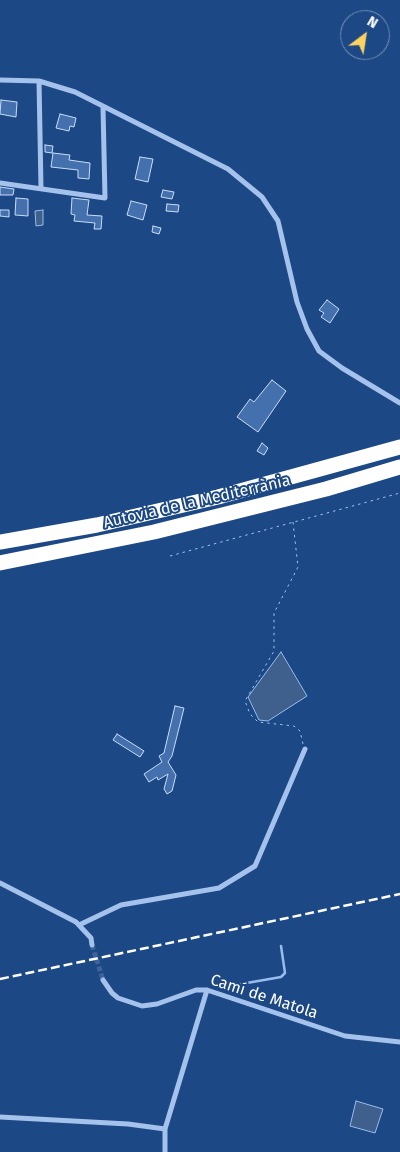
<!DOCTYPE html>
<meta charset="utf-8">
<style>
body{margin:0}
#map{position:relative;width:400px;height:1152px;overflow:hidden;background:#1c4885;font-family:"Fira Sans",sans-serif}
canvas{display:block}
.north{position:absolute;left:340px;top:10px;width:50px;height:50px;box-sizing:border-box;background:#1c4885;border:1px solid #7791b6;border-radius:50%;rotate:31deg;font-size:14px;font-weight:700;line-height:20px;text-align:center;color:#fff}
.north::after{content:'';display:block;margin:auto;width:18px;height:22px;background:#fbd261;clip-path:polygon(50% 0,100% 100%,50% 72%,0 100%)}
</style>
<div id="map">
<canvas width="400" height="1152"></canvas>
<div class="north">N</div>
</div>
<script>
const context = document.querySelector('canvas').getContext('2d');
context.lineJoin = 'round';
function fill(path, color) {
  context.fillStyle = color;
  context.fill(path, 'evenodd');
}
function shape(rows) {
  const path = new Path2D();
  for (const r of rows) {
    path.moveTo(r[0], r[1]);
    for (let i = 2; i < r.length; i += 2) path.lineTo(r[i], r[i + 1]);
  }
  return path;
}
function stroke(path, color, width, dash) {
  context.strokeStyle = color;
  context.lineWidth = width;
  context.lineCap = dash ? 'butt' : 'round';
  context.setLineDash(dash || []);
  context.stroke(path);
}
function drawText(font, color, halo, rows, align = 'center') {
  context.font = font + ' "Fira Sans",sans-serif';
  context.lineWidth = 4;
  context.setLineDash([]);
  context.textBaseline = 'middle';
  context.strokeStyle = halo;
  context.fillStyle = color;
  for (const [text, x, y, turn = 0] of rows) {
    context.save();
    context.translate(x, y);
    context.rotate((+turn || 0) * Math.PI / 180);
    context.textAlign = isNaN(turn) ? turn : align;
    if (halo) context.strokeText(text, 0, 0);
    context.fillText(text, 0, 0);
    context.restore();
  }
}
const water = shape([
 [43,210,43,225,36,226,35,211,43,210],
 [281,652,307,696,268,721,259,720,248,697,281,652],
 [356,1101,383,1109,375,1133,350,1126,356,1101]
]);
fill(water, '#3f5f8c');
stroke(water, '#97bded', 1);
stroke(shape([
 [241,984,281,977,285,973,281,946]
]), '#97bded', 2.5);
const building = shape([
 [1,100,17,102,16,117,0,114,1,100],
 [60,114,76,118,74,127,70,126,69,131,56,128,60,114],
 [45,145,53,146,52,153,45,152,45,145],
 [53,153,70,155,69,160,90,163,89,179,78,178,78,170,51,167,53,153],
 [140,157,153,159,148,182,135,179,140,157],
 [0,187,14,189,13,195,0,195,0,187],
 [163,190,174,192,172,199,161,197,163,190],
 [16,198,28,199,28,216,15,215,16,198],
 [72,198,89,200,87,215,102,216,101,229,94,229,95,223,74,221,75,215,71,214,72,198],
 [131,201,147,205,143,220,127,215,131,201],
 [167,204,179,205,178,212,166,211,167,204],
 [0,210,9,210,9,217,0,216,0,210],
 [153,226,161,228,159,234,152,232,153,226],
 [327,300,339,309,330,323,321,317,324,313,319,310,327,300],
 [272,380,286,391,258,432,237,417,250,399,254,402,272,380],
 [262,443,268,448,264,455,257,451,262,443],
 [175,706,184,708,172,756,168,762,176,775,172,791,167,794,164,789,168,774,158,780,157,777,149,782,144,774,162,762,159,756,164,753,175,706],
 [117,734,144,751,140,757,113,740,117,734]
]);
fill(building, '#4471ae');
stroke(building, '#c9ddf8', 1);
stroke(shape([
 [92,945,103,980]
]), '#3e6397', 5, [5, 2.5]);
stroke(shape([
 [293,522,298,567,274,613,274,651,245,701,250,714,258,722,294,726,300,731,303,744],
 [170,556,400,493]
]), '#a4c2eb', 1, [2.5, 4]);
stroke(shape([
 [0,80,39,81,75,92,228,169,262,197,278,221,297,302,307,329,319,351,342,368,400,403],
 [39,81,41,188],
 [0,183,105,198,103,107],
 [0,883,76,922,91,938,92,945],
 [79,925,121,905,219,888,255,866,305,749],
 [103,980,112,993,118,998,142,1006,157,1004,196,990,207,990,345,1036,400,1042],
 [0,1117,128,1124,165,1129],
 [165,1152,165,1129,207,990]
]), '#a4c2eb', 5);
stroke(shape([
 [0,542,97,525,218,497,400,447],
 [0,563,154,532,326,489,400,467]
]), '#fff', 15);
stroke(shape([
 [0,979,400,894]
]), '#fff', 2.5, [9, 4]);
drawText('16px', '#fff', '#1c4885', [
 ["Autovia de la Mediterrània",197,502,-13],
 ["Camí de Matola",264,997,18]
]);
</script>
